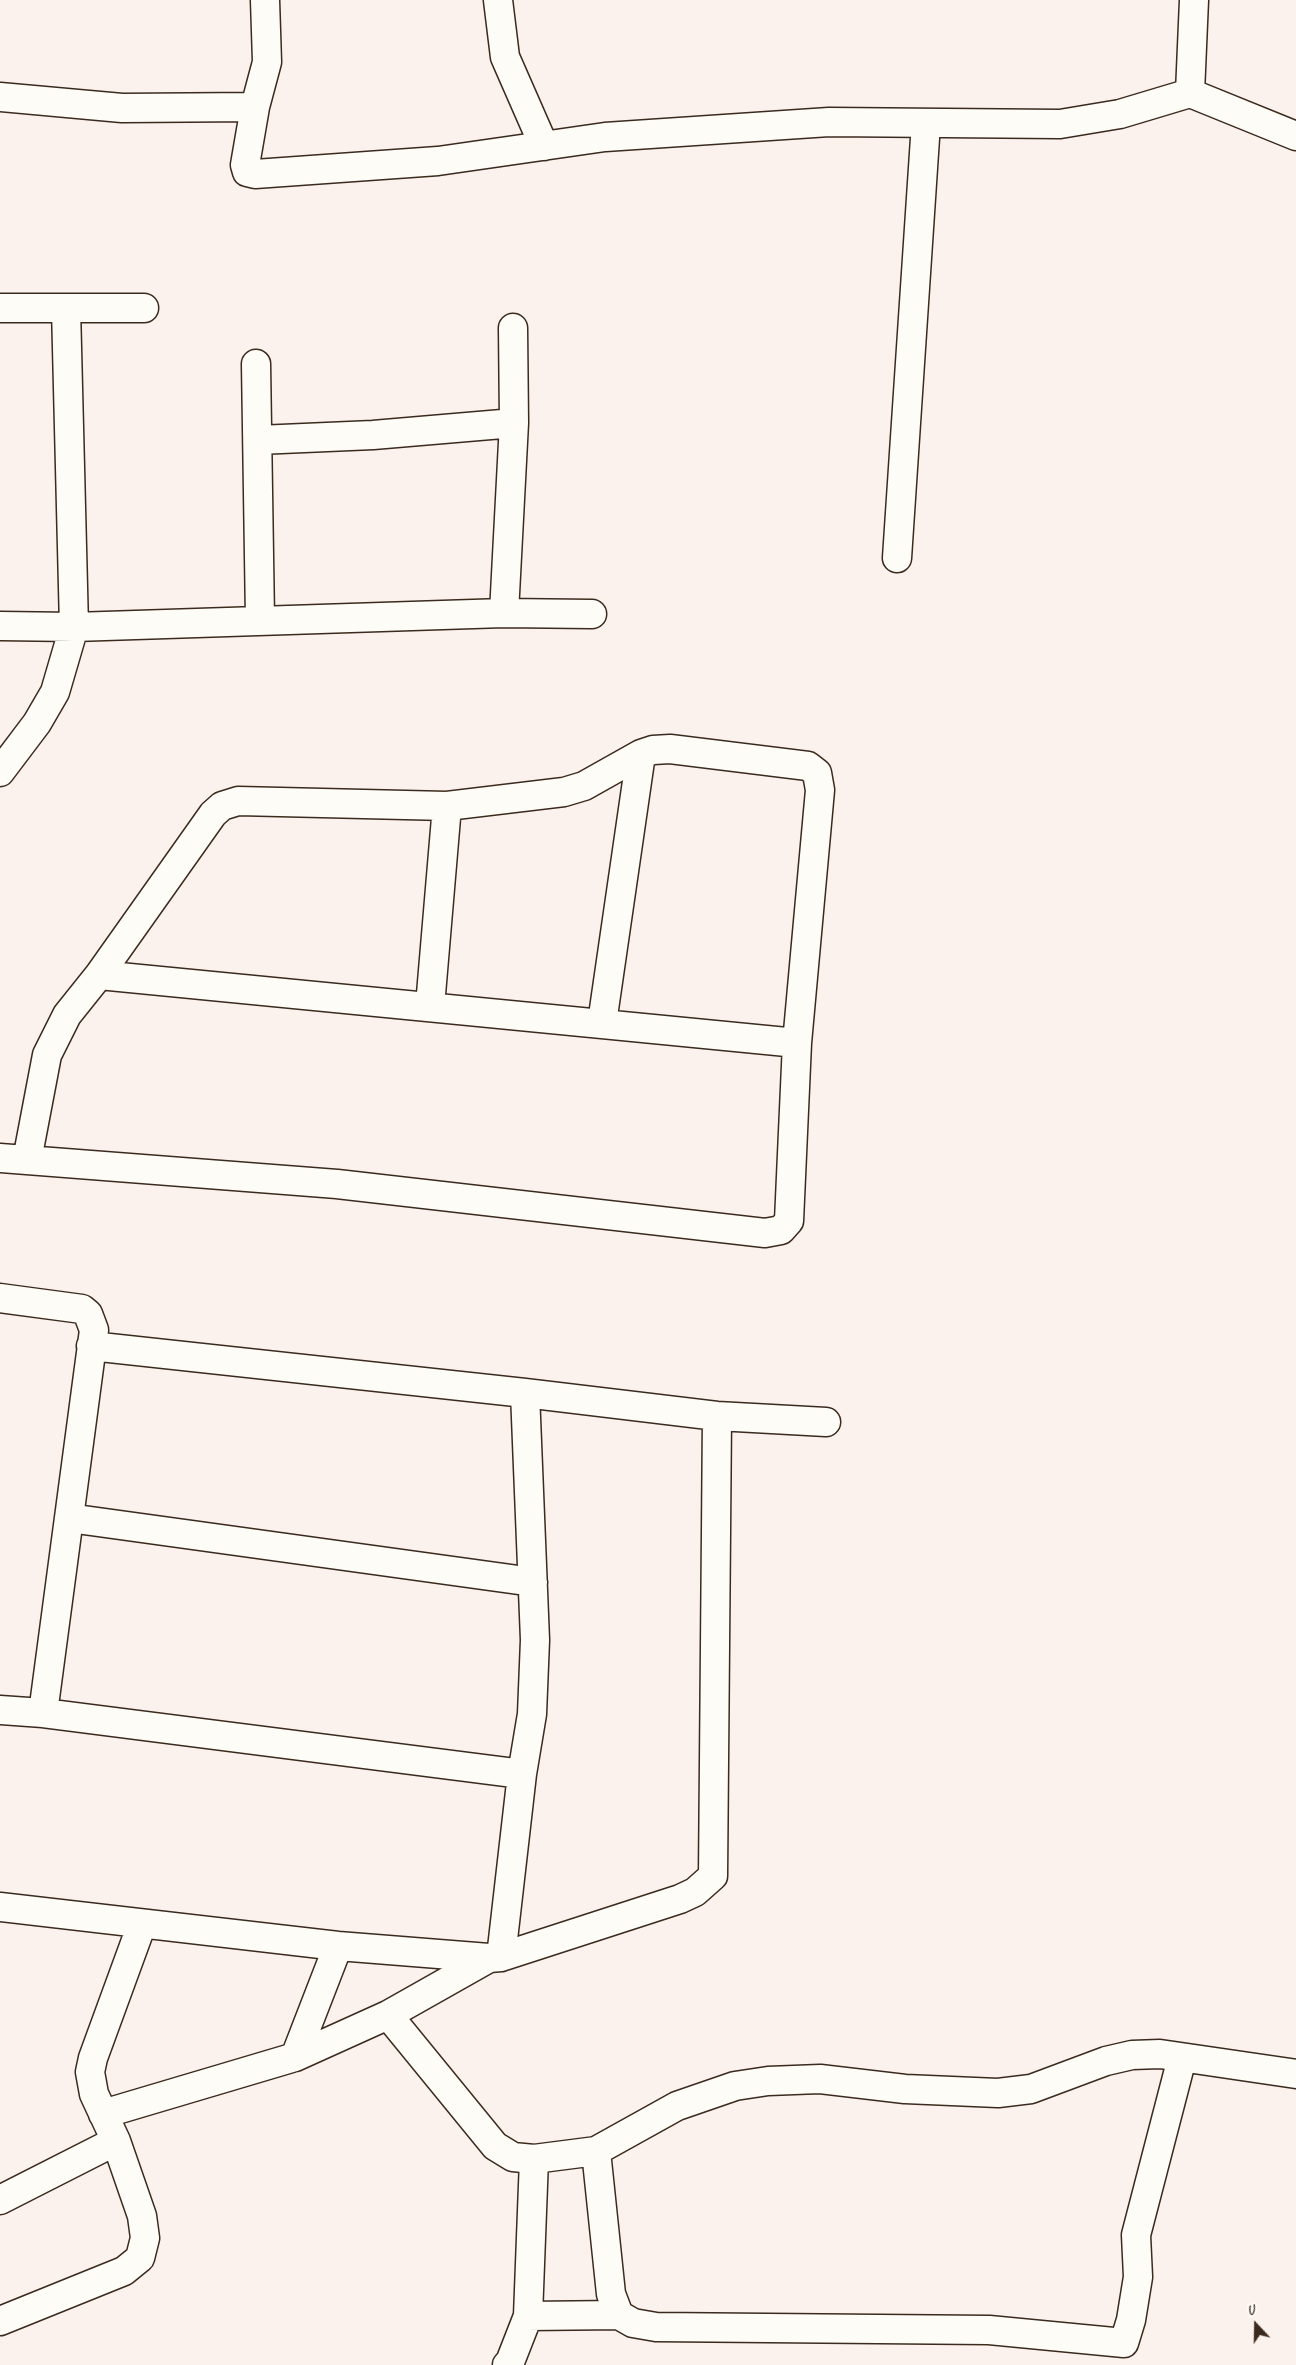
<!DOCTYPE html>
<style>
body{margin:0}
#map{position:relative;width:1296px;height:2365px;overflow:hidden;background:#fcf2ed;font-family:Caveat,sans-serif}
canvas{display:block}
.north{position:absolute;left:1231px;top:2300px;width:50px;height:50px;-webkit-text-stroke:4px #fdfcf7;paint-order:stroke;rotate:339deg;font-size:14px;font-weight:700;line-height:20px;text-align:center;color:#3b2a1e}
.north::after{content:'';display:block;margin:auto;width:18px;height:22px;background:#3b2a1e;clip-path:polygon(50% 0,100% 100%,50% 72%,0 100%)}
</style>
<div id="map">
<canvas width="1296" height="2365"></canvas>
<div class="north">U</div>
</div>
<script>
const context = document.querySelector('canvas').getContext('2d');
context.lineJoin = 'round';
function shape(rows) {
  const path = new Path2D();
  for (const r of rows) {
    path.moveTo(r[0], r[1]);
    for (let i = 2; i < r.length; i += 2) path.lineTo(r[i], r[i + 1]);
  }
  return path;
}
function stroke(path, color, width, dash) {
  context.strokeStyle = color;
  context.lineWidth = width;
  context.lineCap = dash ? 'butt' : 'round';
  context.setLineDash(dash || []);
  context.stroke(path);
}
const street = shape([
 [265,0,267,62,255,107,245,165,247,172,255,174,438,161,605,137,829,122,1060,124,1120,114,1190,93,1296,136],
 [498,0,505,57,544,146],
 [1190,93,1194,0],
 [0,97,122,108,255,107],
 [0,308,144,308],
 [256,364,260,620],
 [258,440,373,435,514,423],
 [897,558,926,123],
 [504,613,592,614],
 [0,626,74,627,66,308],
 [0,772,37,723,55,692,74,627,504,613,514,423,513,328],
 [430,1006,447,806],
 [602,1023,641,754],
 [0,1158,337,1184,765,1233,781,1230,789,1221,797,1043,99,975],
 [27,1160,47,1055,67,1015,99,975,213,814,222,806,238,801,447,806,564,792,584,786,641,754,653,750,670,749,808,766,817,773,820,790,797,1043],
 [0,1298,82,1309,88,1314,94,1330,43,1713],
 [91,1346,525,1393,717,1416,826,1422],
 [69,1518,533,1582],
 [0,1710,43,1713,522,1774],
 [0,1907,338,1946,489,1958,501,1957,680,1899,695,1892,713,1876,717,1416],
 [501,1957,522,1774,532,1714,535,1640,525,1393],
 [388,2015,495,2146,513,2157,534,2159,596,2151,677,2106,735,2086,768,2081,820,2079,905,2089,998,2093,1031,2089,1106,2061,1132,2055,1160,2054,1296,2074],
 [295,2057,338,1946],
 [103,2114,295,2057,388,2015,489,1958],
 [596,2151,611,2294,619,2315,633,2323,656,2327,989,2330,1124,2343,1131,2320,1138,2277,1136,2235,1182,2058],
 [0,2200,116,2141],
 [528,2316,619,2315],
 [0,2321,124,2271,140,2258,145,2238,142,2216,116,2141,94,2094,90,2072,93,2058,142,1924],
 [507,2365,510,2362,528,2316,534,2159]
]);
stroke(street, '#3b2a1e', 31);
stroke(street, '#fdfcf7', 28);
</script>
